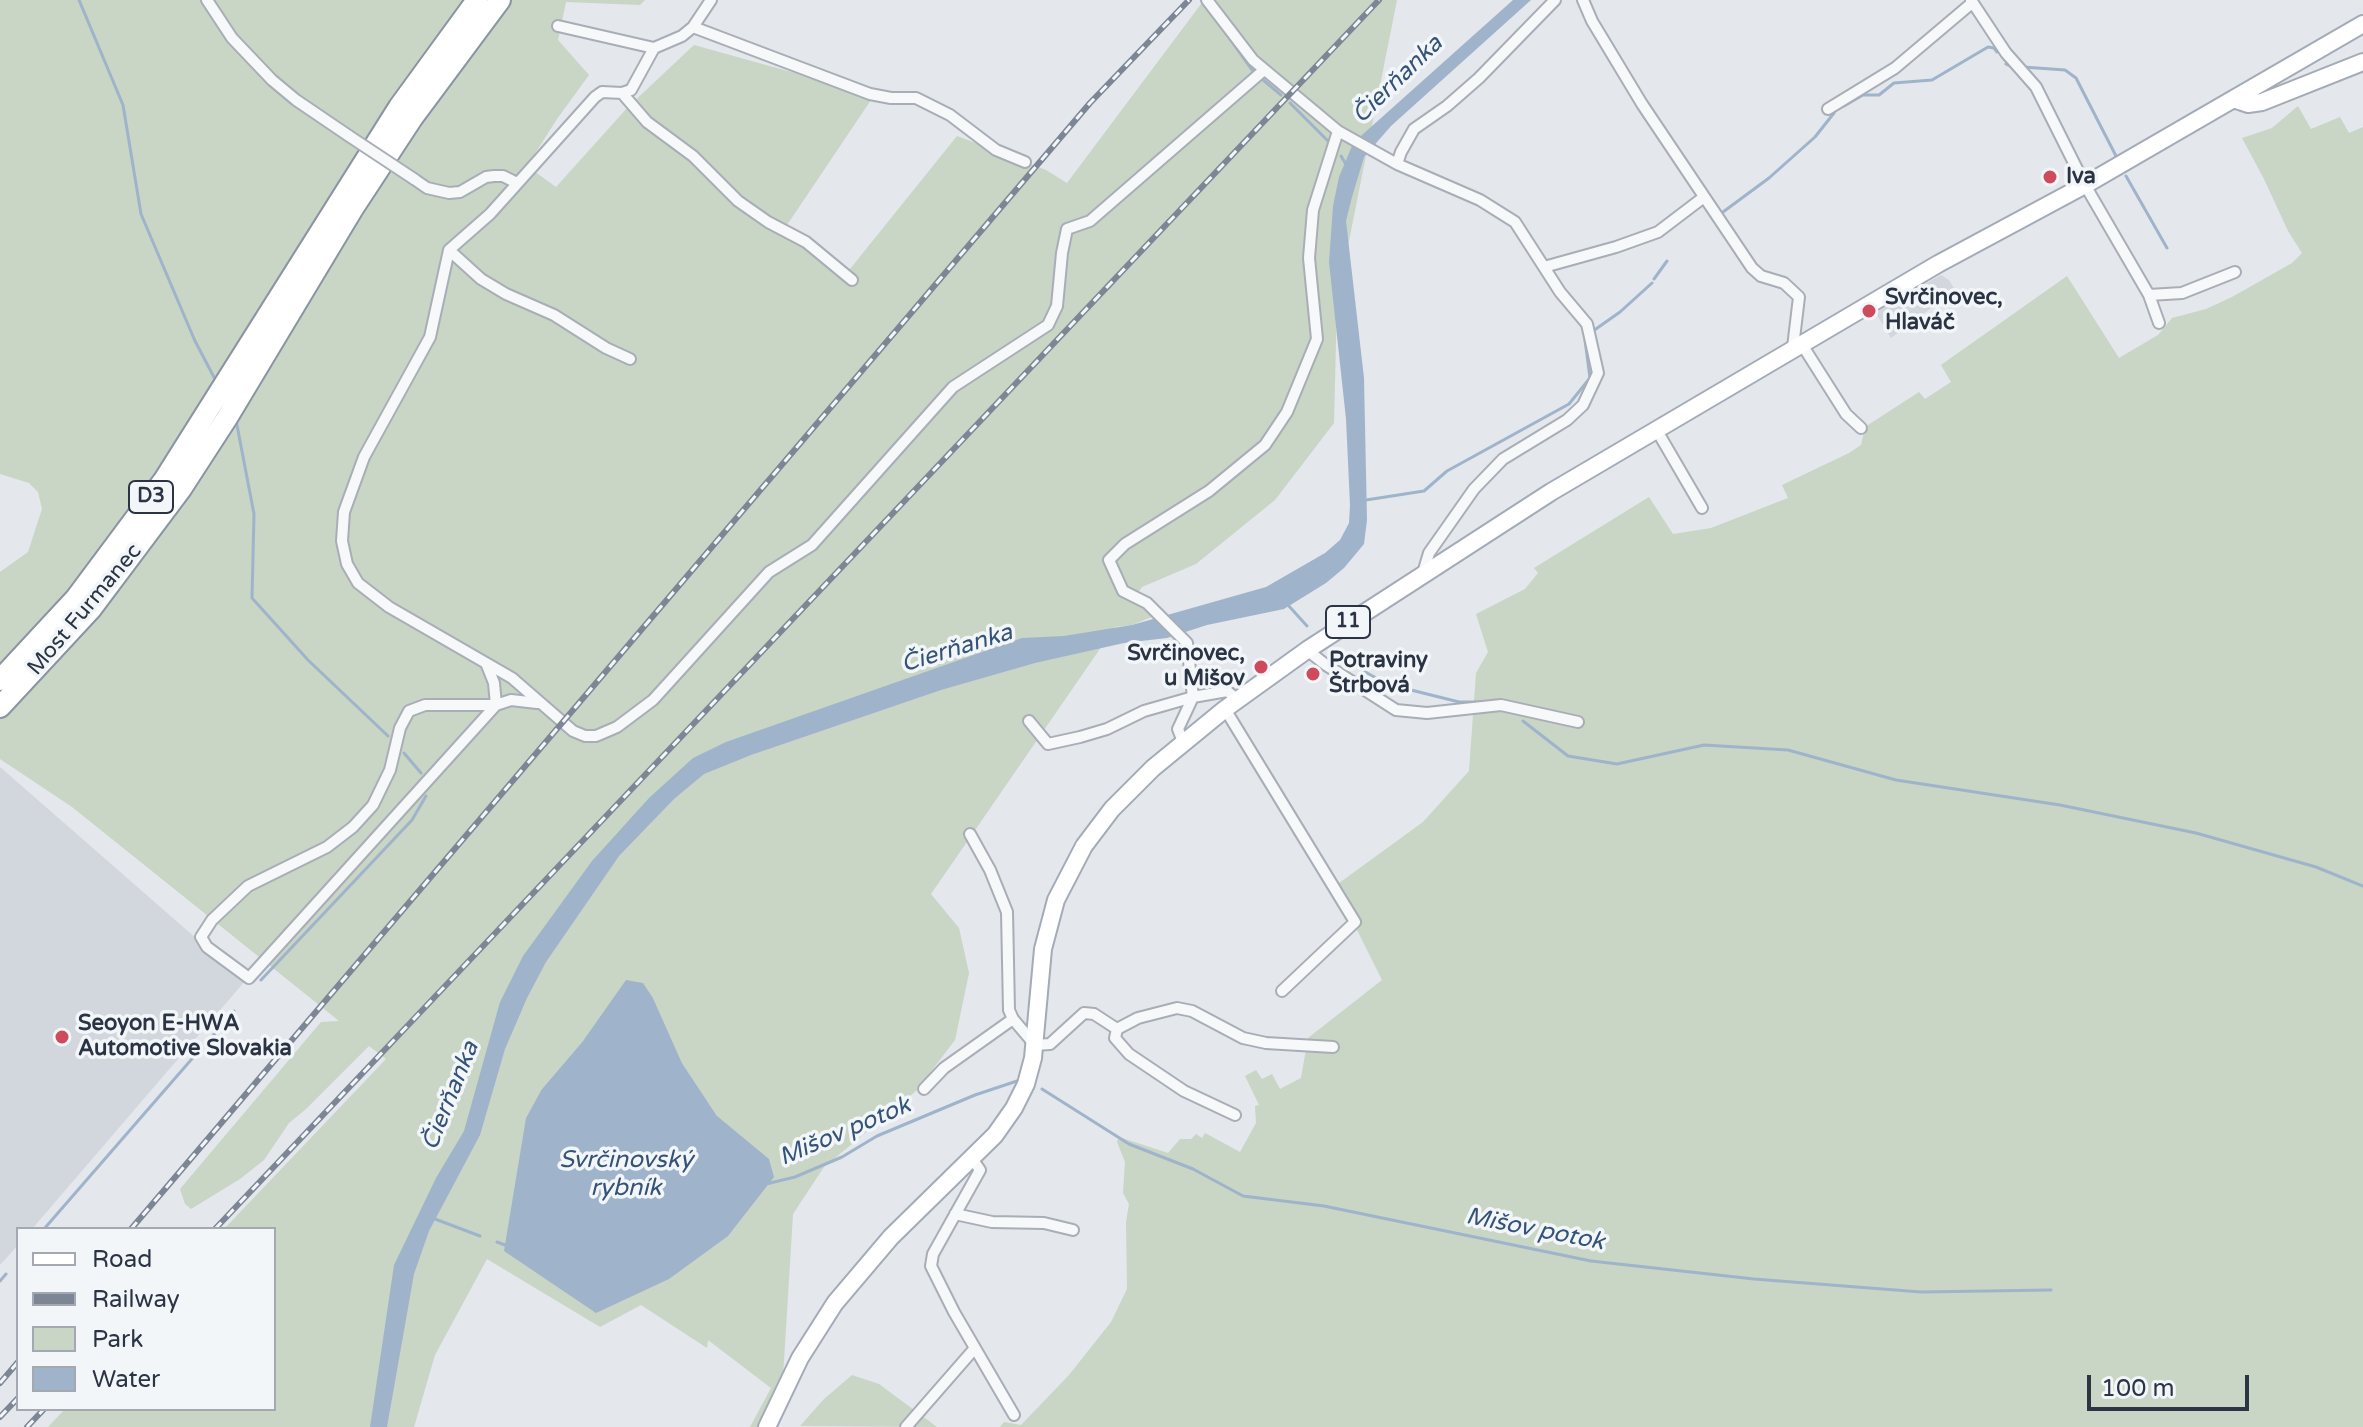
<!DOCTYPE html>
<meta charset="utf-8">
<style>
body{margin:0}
#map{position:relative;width:2363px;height:1427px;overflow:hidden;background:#e4e7eb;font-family:"Varela Round",sans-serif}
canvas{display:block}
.legend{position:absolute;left:16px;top:1227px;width:260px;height:184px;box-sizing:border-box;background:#f3f6f9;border:2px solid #a3a8b1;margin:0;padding:10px 14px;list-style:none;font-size:24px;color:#2b3444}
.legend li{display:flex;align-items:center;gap:16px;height:40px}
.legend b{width:40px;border:2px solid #a3a8b1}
.scale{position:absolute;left:2087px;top:1375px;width:162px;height:36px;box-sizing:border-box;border:4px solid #2b3444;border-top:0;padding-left:10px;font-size:24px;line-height:28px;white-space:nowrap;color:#2b3444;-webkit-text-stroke:6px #f3f6f9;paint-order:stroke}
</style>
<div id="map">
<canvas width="2363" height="1427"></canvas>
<ul class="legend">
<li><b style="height:10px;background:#fff"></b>Road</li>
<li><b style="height:10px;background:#7d8695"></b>Railway</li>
<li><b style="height:22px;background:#c9d5c5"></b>Park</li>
<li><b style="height:22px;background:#9fb4cb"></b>Water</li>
</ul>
<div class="scale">100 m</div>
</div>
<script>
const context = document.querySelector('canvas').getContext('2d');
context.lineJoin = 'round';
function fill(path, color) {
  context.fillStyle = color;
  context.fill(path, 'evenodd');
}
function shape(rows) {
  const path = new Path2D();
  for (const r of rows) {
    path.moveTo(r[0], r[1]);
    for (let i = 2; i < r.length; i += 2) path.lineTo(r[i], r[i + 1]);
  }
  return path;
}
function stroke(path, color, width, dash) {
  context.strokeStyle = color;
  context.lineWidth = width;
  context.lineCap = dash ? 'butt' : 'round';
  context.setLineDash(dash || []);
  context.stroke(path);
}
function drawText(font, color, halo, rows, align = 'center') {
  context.font = font + ' "Varela Round",sans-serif';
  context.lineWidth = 7;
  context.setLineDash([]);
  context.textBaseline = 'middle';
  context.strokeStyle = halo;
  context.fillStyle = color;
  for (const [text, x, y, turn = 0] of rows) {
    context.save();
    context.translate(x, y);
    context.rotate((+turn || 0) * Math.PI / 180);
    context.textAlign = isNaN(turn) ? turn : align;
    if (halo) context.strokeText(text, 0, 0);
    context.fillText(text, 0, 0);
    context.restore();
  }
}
fill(shape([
 [1941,275,1949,280,1955,290,1891,338,1875,312],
 [0,767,245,981,32,1229,18,1229,18,1245,0,1265]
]), '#d2d6dd');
fill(shape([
 [0,0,645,0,640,5,566,2,558,40,589,75,557,119,527,166,556,187,628,107,694,45,795,73,871,100,787,225,850,269,957,136,1046,170,1067,183,1204,0,1397,0,1337,301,1334,423,1275,500,1196,564,1142,587,1134,599,1154,616,1132,625,1115,627,931,894,959,928,969,973,955,1040,916,1091,824,1167,793,1214,783,1377,762,1427,750,1427,771,1388,708,1340,707,1348,641,1305,600,1327,487,1259,435,1355,414,1427,48,1427,65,1409,274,1409,274,1229,224,1229,386,1059,369,1046,306,1109,289,1123,264,1160,240,1179,191,1209,185,1204,180,1189,321,1022,339,1021,72,807,0,759,0,572,28,552,42,509,38,492,29,483,0,474],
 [642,983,653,998,682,1063,717,1116,542,1089,583,1041],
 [2298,106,2311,129,2340,117,2349,133,2363,127,2363,1427,1000,1427,1004,1422,1021,1425,1069,1375,1111,1322,1127,1289,1126,1222,1129,1204,1123,1193,1125,1162,1117,1142,1119,1137,1168,1153,1180,1139,1191,1139,1196,1134,1202,1138,1205,1133,1240,1152,1256,1123,1255,1106,1259,1105,1245,1076,1256,1070,1262,1079,1272,1074,1280,1089,1301,1078,1308,1038,1382,980,1335,886,1423,822,1469,771,1476,673,1488,652,1476,614,1525,589,1538,573,1534,568,1649,497,1673,534,1711,528,1788,498,1782,485,1849,453,1861,445,1865,427,1919,392,1925,399,1951,382,1941,365,2067,276,2119,358,2158,335,2172,318,2206,309,2232,297,2292,263,2302,253,2288,231,2264,179,2242,138,2272,128],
 [852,1375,879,1384,937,1427,800,1426,824,1399]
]), '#c9d5c5');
fill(shape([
 [1513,0,1531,0,1391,126,1364,157,1352,197,1346,221,1364,378,1367,520,1364,544,1344,568,1326,583,1284,609,1207,625,1167,638,1124,643,1035,663,941,690,751,755,704,774,674,799,619,856,546,962,527,998,505,1049,480,1135,429,1231,414,1274,387,1427,370,1427,394,1265,436,1178,464,1131,500,1002,523,956,592,861,649,798,693,758,726,742,1022,638,1064,636,1132,625,1266,587,1325,553,1340,540,1349,523,1350,505,1346,419,1329,262,1333,206,1339,177,1352,146,1362,135],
 [626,980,643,983,653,998,682,1063,717,1116,769,1159,774,1177,728,1236,669,1279,596,1313,504,1251,526,1118,542,1089,583,1041]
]), '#9fb4cb');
stroke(shape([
 [79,0,123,105,141,214,195,341,216,381],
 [1225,32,1252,70],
 [2006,64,2016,69],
 [2023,67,2065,70,2076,78,2116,156],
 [1262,79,1281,95],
 [1290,103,1328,141],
 [1844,106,1863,95,1879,95,1894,83,1932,80,1988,47,1994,48,1997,52],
 [1341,156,1347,166],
 [2126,176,2167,248],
 [1723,212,1769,178,1815,137,1834,113],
 [1654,279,1667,261],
 [1593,331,1620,312,1652,283],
 [236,420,254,514,252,598,308,660,388,736],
 [1366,500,1424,491,1447,471,1569,404,1590,378,1585,340],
 [1288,605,1307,626],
 [1342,659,1387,684,1459,702,1484,702],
 [1523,721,1568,756,1617,764,1704,745,1788,750,1896,780,2060,805,2196,833,2316,867,2363,886],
 [404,753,421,773],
 [261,980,412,820,426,796],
 [211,1038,234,1011],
 [1042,1089,1129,1144,1193,1169,1243,1196,1324,1206,1591,1261,1754,1279,1921,1292,2051,1290],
 [766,1184,795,1177,842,1157,877,1136,975,1095,1017,1081],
 [435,1219,480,1236],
 [44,1229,197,1053],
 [497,1242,505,1245],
 [0,1281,6,1274]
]), '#9fb4cb', 3);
const street = shape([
 [207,0,232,38,272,80,296,100,349,136],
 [1207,0,1253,60,1338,131,1397,164,1480,200,1515,222,1560,292,1587,324,1598,373,1583,405,1567,420,1503,459,1474,489,1429,553,1423,573],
 [1583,0,1592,21,1642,104,1752,268,1761,276,1784,283,1799,297,1793,347],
 [1971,0,2006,53,2036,87,2085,185,2149,295,2182,293,2235,272],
 [558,26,654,48],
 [693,27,711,0],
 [622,93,647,122,693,156,738,201,768,222,806,242,852,280],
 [1828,109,1895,68,1972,3],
 [1025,162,996,150,950,115,916,98,891,98,870,94,693,27,682,36,654,48,631,90,622,93,602,92,595,97,490,214,449,250,430,337,364,457,344,512,342,541,347,564,358,583,389,607,512,678,573,731,585,736,596,736,617,727,653,700,769,572,812,545,953,387,1048,325,1057,306,1062,253,1067,229,1090,221,1264,70],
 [1397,164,1401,152,1414,129,1447,106,1479,78,1555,0],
 [414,179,427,188,449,193,460,192,486,177,494,176,503,176,517,183],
 [449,250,481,279,506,294,554,315,606,348,630,359],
 [1544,267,1616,247,1658,232,1704,197],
 [2149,295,2159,323],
 [1801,343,1846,414,1861,428],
 [1656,429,1702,508],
 [1307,650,1326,665,1396,710,1427,713,1501,705,1578,722],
 [486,663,494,683,496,705,249,978,207,947,201,937,212,920,248,886,327,847,353,827,373,805,390,770,400,728,409,711,425,705,496,705,511,700,537,703],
 [1225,709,1355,922,1282,991],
 [1029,721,1048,744,1080,737,1107,729,1144,711,1193,697,1227,691,1238,700],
 [1183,742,1178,729,1193,697,1187,643,1147,603,1123,591,1109,560,1125,544,1209,491,1265,445,1287,412,1317,339,1309,258,1313,210,1338,131],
 [970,834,990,870,1007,912,1009,1010,1013,1019,1035,1045,1050,1044,1084,1013,1094,1014,1117,1029,1138,1018,1177,1008,1192,1011,1243,1038,1266,1043,1333,1047],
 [1117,1029,1115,1038,1129,1054,1184,1091,1235,1115],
 [924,1089,944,1068,1013,1019],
 [971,1157,980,1170,933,1254,931,1266,954,1312,1014,1415],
 [955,1214,992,1222,1044,1223,1073,1230],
 [906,1427,975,1348]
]);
const primary = shape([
 [2236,100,2248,104,2262,102,2363,62],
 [767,1427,800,1358,835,1303,891,1237,995,1135,1014,1108,1026,1084,1033,1058,1043,949,1056,900,1084,846,1112,809,1153,768,1225,709,1307,650,1551,492,1938,264,2085,185,2363,24]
]);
const highway = shape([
 [0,680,76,598,164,480,399,107,477,0],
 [0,707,91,609,181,489,227,418,352,210,413,117,500,0]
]);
stroke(street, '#a9aeb6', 14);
stroke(primary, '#a3abb7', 20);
stroke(highway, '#8b94a2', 24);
stroke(street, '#f6f8fa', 10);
stroke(primary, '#fff', 16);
stroke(highway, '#fff', 20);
const rail = shape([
 [131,1229,1090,103,1189,0],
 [215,1229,1379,0],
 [0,1383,18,1362],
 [0,1417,18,1398],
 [27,1427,44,1409]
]);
stroke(rail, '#7d8695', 6);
stroke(rail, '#f3f6f9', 3, [9]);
const streetBridge = shape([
 [349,136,414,179]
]);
stroke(streetBridge, '#a9aeb6', 14, []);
stroke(streetBridge, '#f6f8fa', 10);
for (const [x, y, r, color] of [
 [2050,177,8,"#ce4b5e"],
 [1869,311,8,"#ce4b5e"],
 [1261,667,8,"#ce4b5e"],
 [1313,674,8,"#ce4b5e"],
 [62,1037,8,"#ce4b5e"]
]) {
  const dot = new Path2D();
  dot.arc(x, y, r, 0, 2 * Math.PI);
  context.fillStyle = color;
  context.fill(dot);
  stroke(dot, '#f3f6f9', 3);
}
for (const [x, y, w] of [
 [151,497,44],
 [1348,622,44]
]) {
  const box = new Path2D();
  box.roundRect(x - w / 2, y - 16, w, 32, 6);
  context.fillStyle = '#f3f6f9';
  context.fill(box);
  stroke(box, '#2b3444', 2);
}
drawText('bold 20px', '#2b3444', null, [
 ["D3",151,497],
 ["11",1348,622]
]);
drawText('bold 22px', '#2b3444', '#f3f6f9', [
 ["Iva",2066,177],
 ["Svrčinovec,",1885,298],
 ["Hlaváč",1885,323],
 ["Svrčinovec,",1245,654,"right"],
 ["u Mišov",1245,679,"right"],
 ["Potraviny",1329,661],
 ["Štrbová",1329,686],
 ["Seoyon E-HWA",78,1024],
 ["Automotive Slovakia",78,1049]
], 'left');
drawText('22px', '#2b3444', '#f3f6f9', [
 ["Most Furmanec",85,610,-50]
]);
drawText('italic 24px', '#355378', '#f3f6f9', [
 ["Čierňanka",1398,80,-44],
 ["Čierňanka",957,649,-17],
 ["Čierňanka",451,1096,-68],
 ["Mišov potok",845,1132,-23],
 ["Svrčinovský",626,1161],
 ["rybník",626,1189],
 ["Mišov potok",1535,1230,11]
]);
</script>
